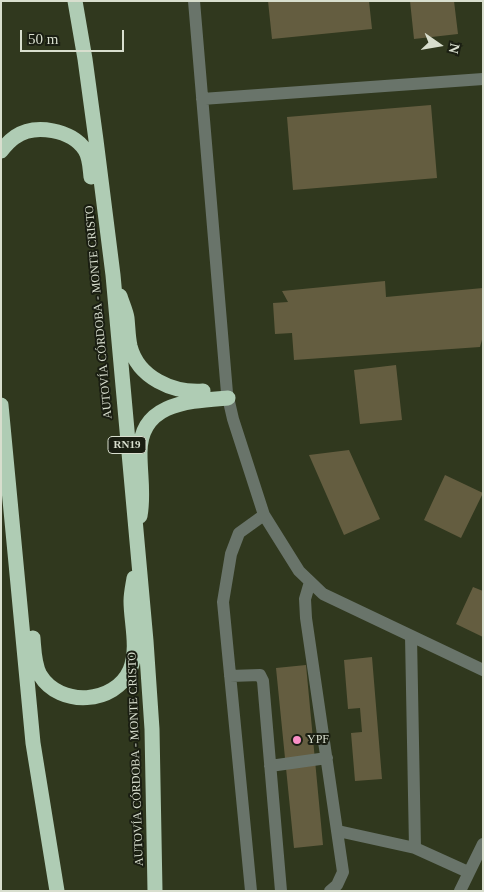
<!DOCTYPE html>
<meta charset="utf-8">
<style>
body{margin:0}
#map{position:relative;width:484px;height:892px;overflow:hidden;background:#30381e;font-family:"Times New Roman",serif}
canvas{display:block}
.frame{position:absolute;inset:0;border:2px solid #d8dece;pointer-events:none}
.north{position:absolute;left:414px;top:20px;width:50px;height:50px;-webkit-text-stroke:4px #1a1e12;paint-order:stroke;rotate:103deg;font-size:14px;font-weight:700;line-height:20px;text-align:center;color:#d8dece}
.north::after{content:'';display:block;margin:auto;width:18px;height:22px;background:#d8dece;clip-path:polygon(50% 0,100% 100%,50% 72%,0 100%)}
.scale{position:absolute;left:20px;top:30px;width:104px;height:22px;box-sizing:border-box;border:2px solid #d8dece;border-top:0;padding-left:6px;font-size:15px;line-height:18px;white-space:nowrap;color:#d8dece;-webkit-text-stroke:4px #1a1e12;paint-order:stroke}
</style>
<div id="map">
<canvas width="484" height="892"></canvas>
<div class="frame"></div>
<div class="north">N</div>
<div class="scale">50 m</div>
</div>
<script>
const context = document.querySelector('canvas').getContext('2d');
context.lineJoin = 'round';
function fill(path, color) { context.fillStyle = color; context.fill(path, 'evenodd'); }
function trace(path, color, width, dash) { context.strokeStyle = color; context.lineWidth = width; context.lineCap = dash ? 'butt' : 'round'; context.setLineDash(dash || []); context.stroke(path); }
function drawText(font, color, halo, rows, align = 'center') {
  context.font = font + ' "Times New Roman",serif'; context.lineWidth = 4; context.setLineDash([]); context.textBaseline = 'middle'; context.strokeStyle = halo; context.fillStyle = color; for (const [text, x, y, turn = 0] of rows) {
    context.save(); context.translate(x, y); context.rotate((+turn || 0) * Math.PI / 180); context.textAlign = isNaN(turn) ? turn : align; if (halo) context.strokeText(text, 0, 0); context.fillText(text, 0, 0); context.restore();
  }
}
const building = new Path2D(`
 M 268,1 L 369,1 L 372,29 L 272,39 Z
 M 410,1 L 454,1 L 458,34 L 414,39 Z
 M 431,105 L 437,178 L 293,190 L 287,117 Z
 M 385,281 L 386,297 L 483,288 L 483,336 L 480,347 L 294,360 L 292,333 L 275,334 L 273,303 L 288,302 L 282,291 Z
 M 396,365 L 402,420 L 360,424 L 354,370 Z
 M 349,450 L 380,519 L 344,535 L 309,455 Z
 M 445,475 L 483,493 L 461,538 L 424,520 Z
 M 473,587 L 483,591 L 483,637 L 456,624 Z
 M 372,657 L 382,779 L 355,781 L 351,733 L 362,732 L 360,708 L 348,709 L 344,660 Z
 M 306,665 L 323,845 L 294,848 L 276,668 Z`);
const minor = new Path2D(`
 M 194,1 L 227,393 L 233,419 L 264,515 L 299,571 L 323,594 L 483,670
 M 202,99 L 483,79
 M 310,582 L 305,599 L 306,618 L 343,872 L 337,885 L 330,891
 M 411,636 L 415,848
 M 230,676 L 260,675 L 263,681 L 281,891
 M 270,766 L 327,758
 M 338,831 L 415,848 L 468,872
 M 251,891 L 223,602 L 231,554 L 239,533 L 264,515
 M 460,891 L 483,844`);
const highway = new Path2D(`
 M 75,1 L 85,59 L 96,140 L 113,275 L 146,641 L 152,729 L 155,891
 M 1,151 C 5,146 9,141 15,137 C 35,123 72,130 85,150 C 90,158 90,168 91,177
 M 120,296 C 122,303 126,311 127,318 C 128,327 128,337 130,346 C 138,378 173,393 203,391
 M 1,405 L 33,743 L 57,891
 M 140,516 C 144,494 140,476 140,454 C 139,402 190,401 228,398
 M 33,638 C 34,650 34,664 40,675 C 60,708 115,704 130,670 C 139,648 131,623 131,601 C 131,593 133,585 134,578`);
const markers = [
 [297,740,5,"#fa8fc7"]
];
const shields = [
 [127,445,38]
];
const shieldNames = [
 ["RN19",127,445]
];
const streetNames = [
 ["AUTOVÍA CÓRDOBA - MONTE CRISTO",99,312,-95],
 ["AUTOVÍA CÓRDOBA - MONTE CRISTO",136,759,-92]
];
const poiNames = [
 ["YPF",307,740]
];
fill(building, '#645d40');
trace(minor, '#69746a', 12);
trace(highway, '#afccb4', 15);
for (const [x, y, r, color] of markers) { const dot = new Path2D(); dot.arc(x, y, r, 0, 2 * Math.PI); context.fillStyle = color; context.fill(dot); trace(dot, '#1a1e12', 2); }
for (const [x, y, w] of shields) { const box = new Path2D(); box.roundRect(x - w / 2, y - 8.5, w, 17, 4); context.fillStyle = '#1a1e12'; context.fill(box); trace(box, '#d8dece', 1); }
drawText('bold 11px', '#d8dece', null, shieldNames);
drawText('12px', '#d8dece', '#1a1e12', streetNames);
drawText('12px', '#d8dece', '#1a1e12', poiNames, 'left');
</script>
